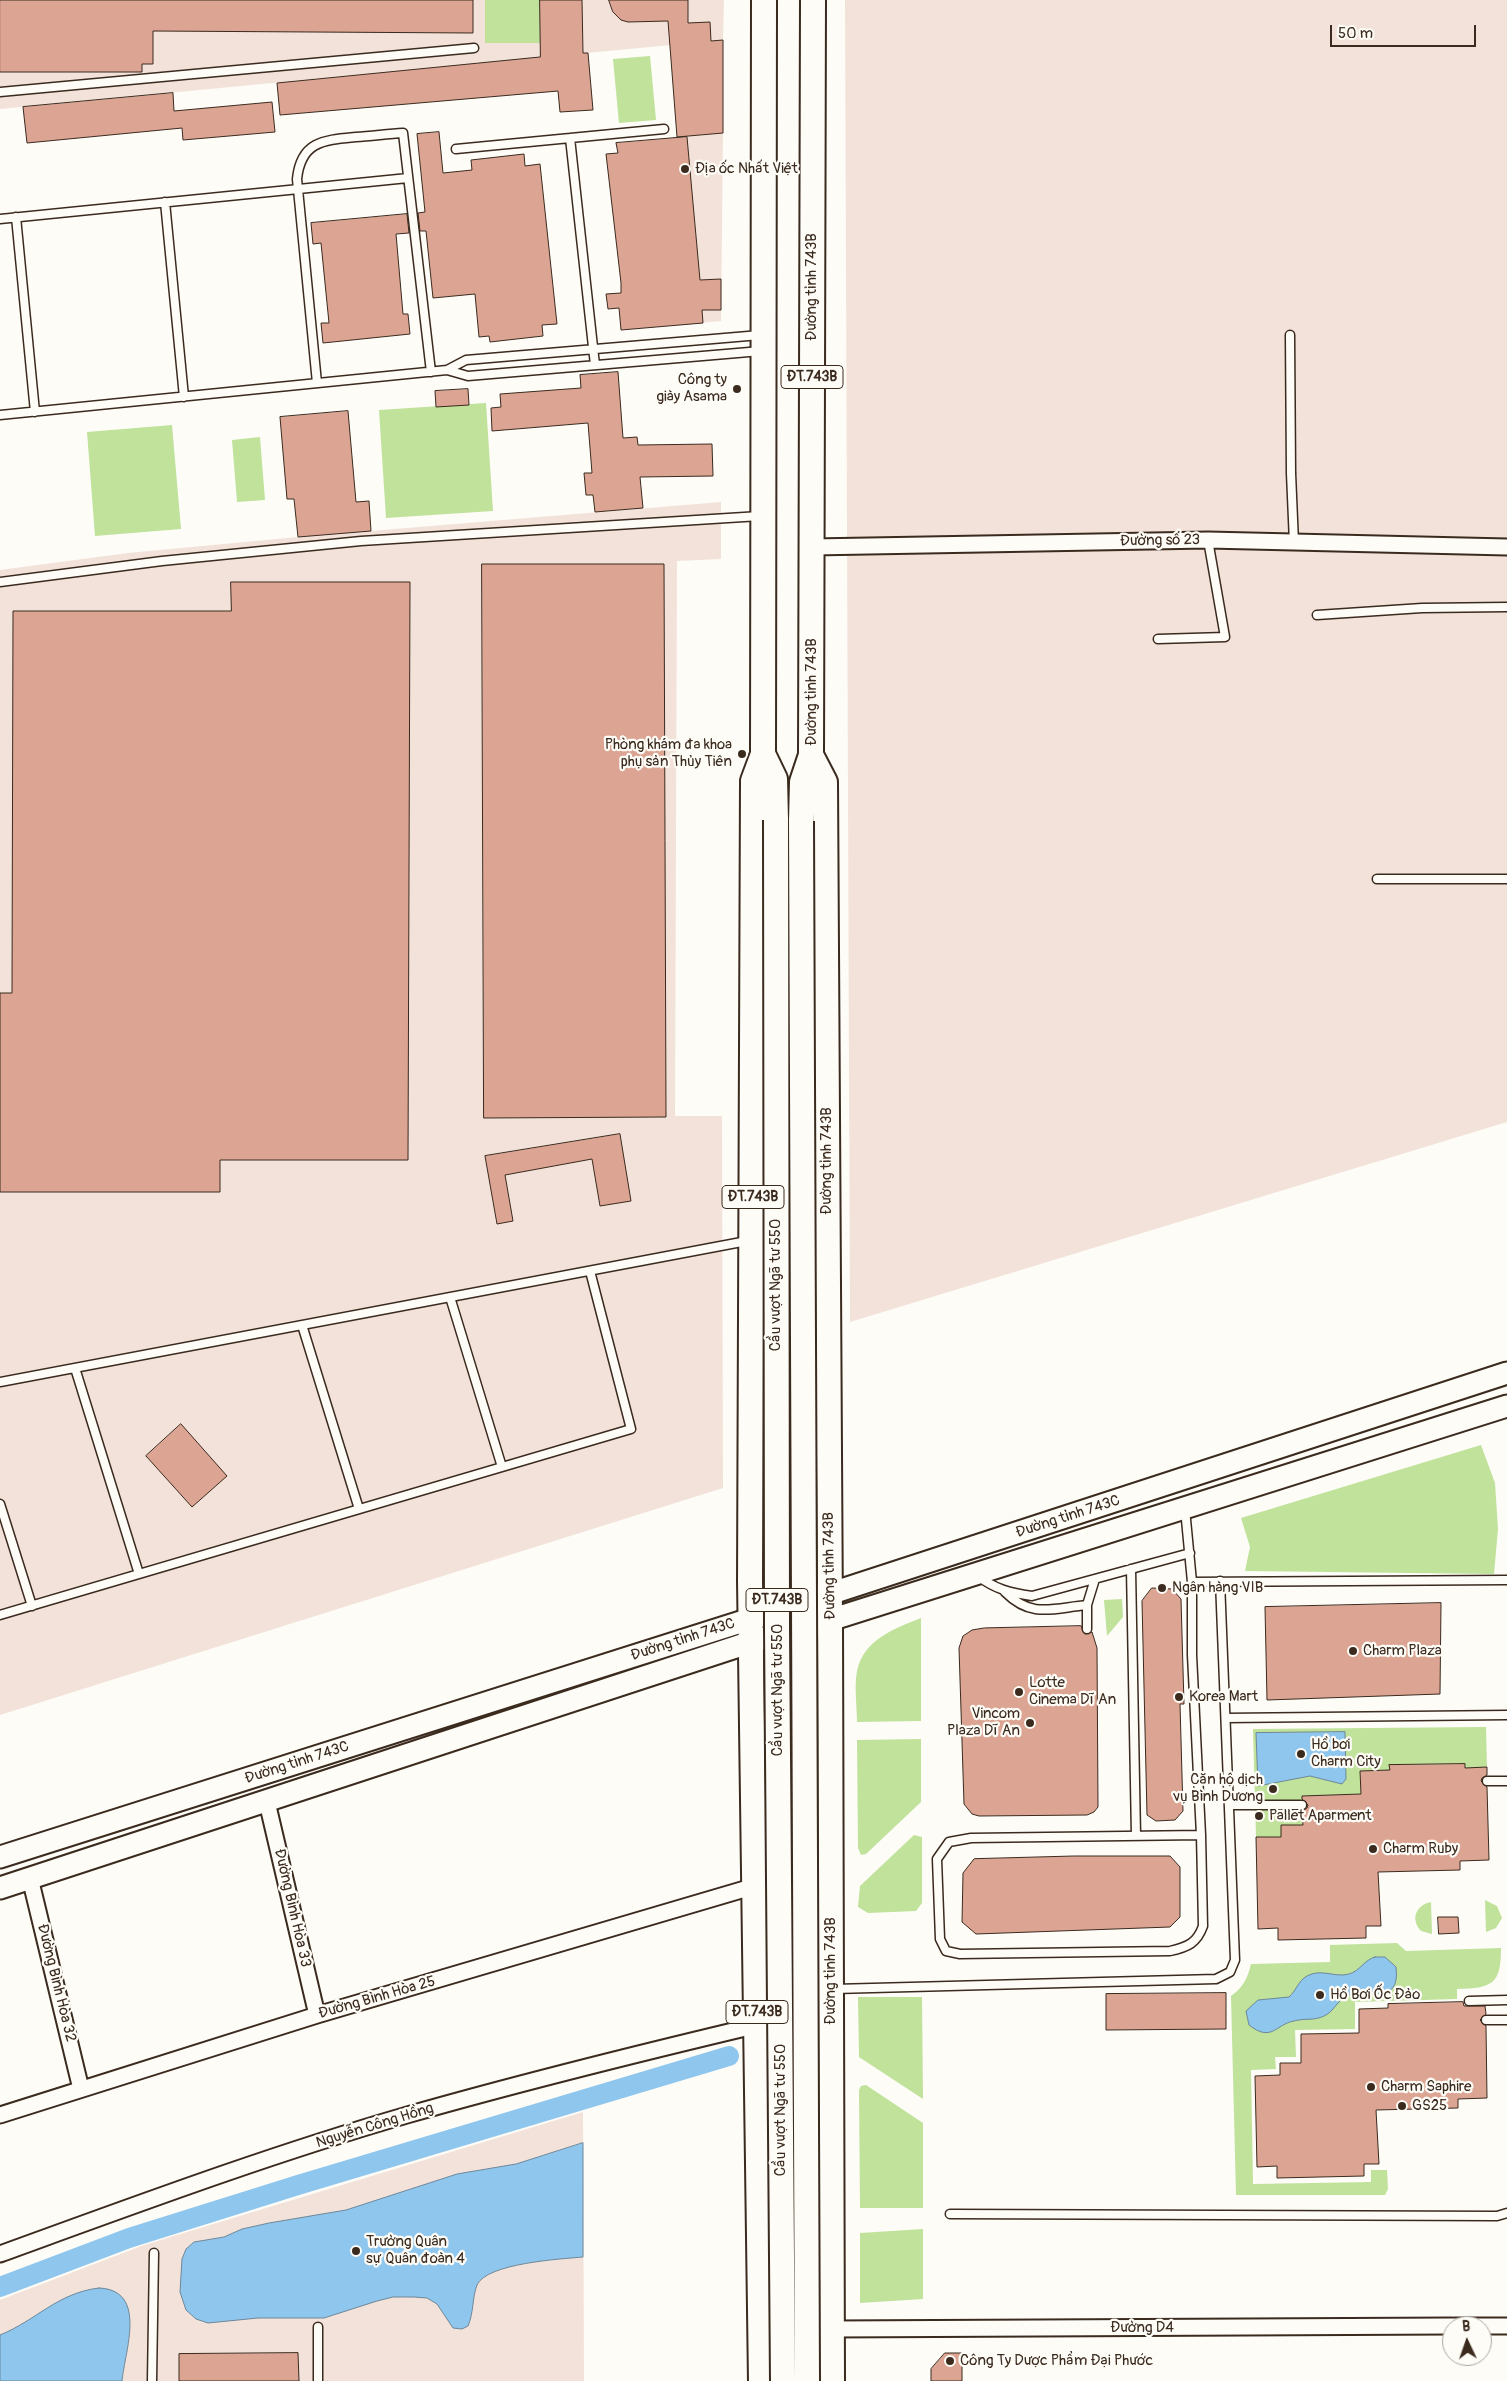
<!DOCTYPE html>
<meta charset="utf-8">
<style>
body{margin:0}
#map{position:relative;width:1507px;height:2381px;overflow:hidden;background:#fdfcf7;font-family:Pangolin,sans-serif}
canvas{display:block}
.north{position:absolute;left:1442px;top:2316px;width:50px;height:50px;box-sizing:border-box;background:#fdfcf7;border:1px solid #afa8a0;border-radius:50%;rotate:357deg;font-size:14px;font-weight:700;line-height:20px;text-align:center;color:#3b2a1e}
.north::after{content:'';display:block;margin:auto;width:18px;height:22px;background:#3b2a1e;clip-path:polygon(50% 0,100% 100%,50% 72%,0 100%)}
.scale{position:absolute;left:1330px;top:25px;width:146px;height:22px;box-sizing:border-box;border:2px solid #3b2a1e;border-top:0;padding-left:6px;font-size:15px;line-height:18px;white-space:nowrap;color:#3b2a1e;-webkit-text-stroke:4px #fdfcf7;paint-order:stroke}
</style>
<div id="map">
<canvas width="1507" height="2381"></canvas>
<div class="north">B</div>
<div class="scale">50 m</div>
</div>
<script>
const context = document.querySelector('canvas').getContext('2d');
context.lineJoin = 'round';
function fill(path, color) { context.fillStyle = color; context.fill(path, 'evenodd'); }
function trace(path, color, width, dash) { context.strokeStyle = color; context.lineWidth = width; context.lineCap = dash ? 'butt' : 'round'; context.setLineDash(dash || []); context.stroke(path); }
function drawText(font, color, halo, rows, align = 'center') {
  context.font = font + ' Pangolin,sans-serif'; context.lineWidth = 4.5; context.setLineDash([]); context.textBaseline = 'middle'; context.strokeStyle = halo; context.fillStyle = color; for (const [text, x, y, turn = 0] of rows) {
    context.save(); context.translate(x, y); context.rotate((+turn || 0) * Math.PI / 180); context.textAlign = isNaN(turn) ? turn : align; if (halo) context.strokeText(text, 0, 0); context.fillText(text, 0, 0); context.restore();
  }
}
const built = new Path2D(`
 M 0,0 L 724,0 L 723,40 L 0,109 Z
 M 845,0 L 1507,0 L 1507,1122 L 850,1322 Z
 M 723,133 L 721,321 L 664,326 L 645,140 Z
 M 721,502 L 721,559 L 677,561 L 675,1116 L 722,1116 L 723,1488 L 0,1715 L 0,570 L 128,553 L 298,537 Z
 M 583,2112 L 584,2381 L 0,2381 L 0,2300 L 144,2245 Z`);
const green = new Path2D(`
 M 485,0 L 540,0 L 540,43 L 485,43 Z
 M 650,56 L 656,120 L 619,123 L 613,59 Z
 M 486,403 L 493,511 L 386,518 L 379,410 Z
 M 172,425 L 181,529 L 95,536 L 87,432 Z
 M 260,437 L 265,500 L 237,502 L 232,440 Z
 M 1481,1445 L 1495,1483 L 1498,1529 L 1494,1574 L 1245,1571 L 1250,1547 L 1241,1518 Z
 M 1122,1599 L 1123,1617 L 1107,1636 L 1104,1600 Z
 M 921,1618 L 921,1721 L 857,1722 C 857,1706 854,1687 857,1671 C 863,1640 895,1628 921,1618 Z
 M 1486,1727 L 1487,1767 L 1465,1768 L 1464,1764 L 1390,1765 L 1390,1770 L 1360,1771 L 1361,1794 L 1302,1796 L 1303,1825 L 1281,1825 L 1281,1837 L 1256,1837 L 1253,1729 Z
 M 921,1739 L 921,1802 L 866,1854 L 861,1855 L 858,1848 L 857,1740 Z
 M 914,1835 L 922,1837 L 922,1903 L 916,1911 L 868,1913 L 858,1907 L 860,1886 Z
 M 1485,1900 L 1497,1906 L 1502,1918 L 1496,1928 L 1486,1932 Z
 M 1431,1902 L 1432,1934 L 1421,1931 C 1410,1919 1416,1905 1431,1902 Z
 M 1397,1943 L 1406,1951 L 1501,1948 C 1501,1985 1492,1988 1457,1989 L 1457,1999 L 1355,2002 L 1355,2029 L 1295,2030 L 1296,2057 L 1275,2057 L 1276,2069 L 1251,2070 L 1253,2184 L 1371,2182 L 1371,2170 L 1387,2170 L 1388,2189 L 1385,2195 L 1236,2195 L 1231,1996 C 1243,1988 1248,1977 1251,1964 L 1330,1962 L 1330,1945 Z
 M 858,1997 L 922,1997 L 923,2099 L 859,2057 Z
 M 866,2085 L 923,2123 L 923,2208 L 860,2208 L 859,2090 L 861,2086 Z
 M 923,2229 L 923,2299 L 860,2303 L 860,2233 Z`);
const water = new Path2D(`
 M 1345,1732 L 1346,1779 L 1342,1784 L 1310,1776 L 1258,1786 L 1256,1733 Z
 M 1375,1957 L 1385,1957 L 1396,1967 C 1401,2008 1365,1987 1347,1996 C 1337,2000 1334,2012 1324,2016 C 1314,2021 1304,2018 1294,2021 C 1276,2024 1272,2043 1249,2025 L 1246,2011 L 1258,2000 L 1289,1997 C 1296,1991 1298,1981 1307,1976 C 1321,1968 1335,1978 1349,1974 C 1360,1971 1364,1960 1375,1957 Z
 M 583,2143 L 583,2257 C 561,2259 487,2263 477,2285 C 472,2298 474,2312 468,2326 L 462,2329 L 453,2328 L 437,2304 L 427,2298 L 414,2297 L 393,2297 L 377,2301 L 324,2318 L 258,2318 L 208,2323 L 196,2319 L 186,2310 L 180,2292 L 182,2259 L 186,2249 L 194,2242 L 224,2237 L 242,2229 L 269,2223 L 346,2210 L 457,2174 L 516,2164 Z
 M 99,2288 C 148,2290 125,2350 122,2381 L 0,2381 L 0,2335 C 37,2320 57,2293 99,2288 Z`);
const canal = new Path2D(`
 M 0,2287 L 129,2238 L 298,2185 L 729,2056`);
const building = new Path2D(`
 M 0,0 L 473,0 L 473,33 L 153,31 L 153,64 L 142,64 L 142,72 L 0,72 Z
 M 540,0 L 582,0 L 583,53 L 588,53 L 593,110 L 560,112 L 558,91 L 280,115 L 277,83 L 540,57 Z
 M 609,0 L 688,0 L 688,23 L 710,22 L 711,41 L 723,40 L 723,133 L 677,137 L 668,21 L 628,22 L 621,20 L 613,12 Z
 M 173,93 L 174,111 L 272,102 L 275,132 L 183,140 L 182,128 L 27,143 L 23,107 Z
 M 439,132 L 443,173 L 472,170 L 471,160 L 524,154 L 525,166 L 540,164 L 557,324 L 542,325 L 543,336 L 490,342 L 489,336 L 479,337 L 475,294 L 433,298 L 426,231 L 420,231 L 418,213 L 425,212 L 417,134 Z
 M 687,137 L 700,280 L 721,279 L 721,310 L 702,310 L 703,323 L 621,330 L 619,308 L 608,309 L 606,294 L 621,293 L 621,283 L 606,154 L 618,153 L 616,143 Z
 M 407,214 L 409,233 L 396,234 L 403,314 L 408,314 L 410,334 L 323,343 L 321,323 L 329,323 L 321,243 L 313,244 L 311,223 Z
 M 618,372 L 623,438 L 637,437 L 638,445 L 712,444 L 713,476 L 640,477 L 643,508 L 595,512 L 593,495 L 586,495 L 584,473 L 592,473 L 588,423 L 492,431 L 491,408 L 501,407 L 500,394 L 581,388 L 580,375 Z
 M 468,389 L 469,405 L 436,407 L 435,391 Z
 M 348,411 L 356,502 L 369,501 L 371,531 L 298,537 L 294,499 L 287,499 L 280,417 Z
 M 482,564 L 664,564 L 666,1117 L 484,1118 Z
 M 231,582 L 410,582 L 408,1160 L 220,1160 L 220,1192 L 0,1192 L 0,993 L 12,993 L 13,611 L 231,611 Z
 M 620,1134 L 631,1201 L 600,1206 L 592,1159 L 505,1175 L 513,1221 L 497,1224 L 485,1156 Z
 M 181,1424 L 227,1476 L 192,1507 L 146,1456 Z
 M 1152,1588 L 1172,1589 L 1181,1599 L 1184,1704 L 1180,1704 L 1183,1811 L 1175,1820 L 1156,1821 L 1147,1815 L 1142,1601 Z
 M 1441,1603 L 1440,1694 L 1267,1700 L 1265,1607 Z
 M 1081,1626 L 1085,1634 L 1092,1632 L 1097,1648 L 1098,1807 L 1094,1812 L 1087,1815 L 979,1816 L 972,1814 L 964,1804 L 959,1648 L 963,1636 L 972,1630 L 984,1628 Z
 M 1465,1764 L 1465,1768 L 1487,1767 L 1487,1775 L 1482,1778 L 1481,1781 L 1487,1787 L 1489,1860 L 1460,1861 L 1460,1870 L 1378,1872 L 1381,1926 L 1366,1926 L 1366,1938 L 1278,1940 L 1278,1928 L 1258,1929 L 1256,1837 L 1281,1837 L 1281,1825 L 1303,1825 L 1302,1811 L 1307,1808 L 1308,1805 L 1302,1799 L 1302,1796 L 1361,1794 L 1360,1771 L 1390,1770 L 1389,1765 Z
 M 1074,1856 L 1170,1856 L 1180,1867 L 1180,1917 L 1170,1927 L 976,1934 L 962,1922 L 963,1873 L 974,1859 Z
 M 1438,1917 L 1458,1917 L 1459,1933 L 1439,1934 Z
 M 1226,1993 L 1226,2029 L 1106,2030 L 1106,1994 Z
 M 1463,2002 L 1464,2006 L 1485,2006 L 1486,2014 L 1480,2020 L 1486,2026 L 1487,2098 L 1458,2099 L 1458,2108 L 1376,2110 L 1379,2164 L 1364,2164 L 1364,2176 L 1277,2178 L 1277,2166 L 1257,2167 L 1255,2076 L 1280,2075 L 1280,2063 L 1301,2063 L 1301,2034 L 1359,2033 L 1359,2009 L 1388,2008 L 1388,2004 Z
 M 298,2353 L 299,2381 L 179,2381 L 179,2354 Z
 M 945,2353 L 962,2353 L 962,2381 L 931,2381 L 931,2369 Z`);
const lane = new Path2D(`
 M 0,92 L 474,48
 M 570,138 L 595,365
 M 456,149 L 664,129
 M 165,202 L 184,397
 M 16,217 L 35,412
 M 0,219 L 408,178
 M 1290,335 L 1291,473 L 1294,543
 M 447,370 L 468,376 L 761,351
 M 317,383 L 297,179 C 301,141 324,140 356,137 C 372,136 387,134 403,133 L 431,372
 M 0,415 L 447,370 L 466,360 L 760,335
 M 0,582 L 162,561 L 361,541 L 760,516
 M 1317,615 L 1422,608 L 1507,607
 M 1158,639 L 1225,637 L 1208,540
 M 1377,879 L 1507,879
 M 450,1297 L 502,1467
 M 302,1325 L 359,1509
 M 75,1368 L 139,1574
 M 0,1382 L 747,1241
 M 0,1504 L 32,1606
 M 1185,1509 L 1192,1582 L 1192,1655 L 1201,1835
 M 1131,1569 L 1136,1836
 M 978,1576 C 995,1589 1010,1593 1032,1596 L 1190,1553
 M 1192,1582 L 1507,1580
 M 1005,1592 C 1032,1619 1053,1608 1087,1605 L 1095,1579
 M 1087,1605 L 1087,1629
 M 0,1615 L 631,1429 L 590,1271
 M 1226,1718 L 1507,1715
 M 1487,1781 L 1507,1781
 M 1229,1805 L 1302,1805
 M 1201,1835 L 1203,1926 C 1197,1943 1188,1947 1170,1951 L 960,1954 L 946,1951 L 940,1939 L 937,1859 L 949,1842 L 971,1838 Z
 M 834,1989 L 1216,1979 L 1230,1972 L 1235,1960 L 1220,1581
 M 1469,2001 L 1507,2000
 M 1486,2020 L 1507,2020
 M 950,2214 L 1497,2216 L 1507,2213
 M 318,2327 L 318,2381
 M 152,2381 L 154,2253`);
const street = new Path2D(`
 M 812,547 L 1208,540 L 1507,547
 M 267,1802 L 317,2015
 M 30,1878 L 81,2089
 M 0,2115 L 317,2015 L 755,1886
 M 0,2254 C 135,2205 269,2155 407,2115 C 523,2082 640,2053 758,2025
 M 1455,2326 L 1507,2326
 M 832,2329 L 1452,2326`);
const secondary = new Path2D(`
 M 0,1857 L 829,1594 L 1507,1373
 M 0,1888 L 751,1642 L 830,1620 L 1507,1406`);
const primary = new Path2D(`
 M 763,754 L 775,779 L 776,820
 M 811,755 L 825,782 L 830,1620 L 832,2381
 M 801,821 L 802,782 L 811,755 L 813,0
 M 761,2381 L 750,1580 L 753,781 L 763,754 L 764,0`);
const primaryBridge = new Path2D(`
 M 776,820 L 777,1629 L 783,2381
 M 801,821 L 807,2381`);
const markers = [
 [685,169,5,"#3b2a1e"],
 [737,389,5,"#3b2a1e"],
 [742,754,5,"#3b2a1e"],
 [1162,1588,5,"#3b2a1e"],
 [1353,1651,5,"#3b2a1e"],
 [1019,1692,5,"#3b2a1e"],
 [1179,1697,5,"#3b2a1e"],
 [1030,1723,5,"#3b2a1e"],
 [1301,1754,5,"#3b2a1e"],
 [1273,1789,5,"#3b2a1e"],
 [1259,1816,5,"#3b2a1e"],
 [1373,1849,5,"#3b2a1e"],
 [1320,1995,5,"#3b2a1e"],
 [1371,2087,5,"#3b2a1e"],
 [1402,2106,5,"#3b2a1e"],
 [356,2251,5,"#3b2a1e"],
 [950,2361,5,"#3b2a1e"]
];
const shields = [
 [812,377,62],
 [753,1197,62],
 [777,1600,62],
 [757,2012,62]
];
const shieldNames = [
 ["ĐT.743B",812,377],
 ["ĐT.743B",753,1197],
 ["ĐT.743B",777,1600],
 ["ĐT.743B",757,2012]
];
const poiNames = [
 ["Địa ốc Nhất Việt",695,169],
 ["Công ty",727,380,"right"],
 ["giày Asama",727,397,"right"],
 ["Phòng khám đa khoa",732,745,"right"],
 ["phụ sản Thủy Tiên",732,762,"right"],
 ["Ngân hàng VIB",1172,1588],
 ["Charm Plaza",1363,1651],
 ["Lotte",1029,1683],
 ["Cinema Dĩ An",1029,1700],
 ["Korea Mart",1189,1697],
 ["Vincom",1020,1714,"right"],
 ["Plaza Dĩ An",1020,1731,"right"],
 ["Hồ bơi",1311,1745],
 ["Charm City",1311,1762],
 ["Căn hộ dịch",1263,1780,"right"],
 ["vụ Bình Dương",1263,1797,"right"],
 ["Pallet Aparment",1269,1816],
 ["Charm Ruby",1383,1849],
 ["Hồ Bơi Ốc Đảo",1330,1995],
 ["Charm Saphire",1381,2087],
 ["GS25",1412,2106],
 ["Trường Quân",366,2242],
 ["sự Quân đoàn 4",366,2259],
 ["Công Ty Dược Phẩm Đại Phước",960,2361]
];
const streetNames = [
 ["Đường tỉnh 743B",812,287,-90],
 ["Đường số 23",1160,541,-1],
 ["Đường tỉnh 743B",812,692,-90],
 ["Đường tỉnh 743B",827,1161,-90],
 ["Cầu vượt Ngã tư 550",776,1285,-90],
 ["Đường tỉnh 743C",1068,1517,-18],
 ["Đường tỉnh 743B",830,1566,-91],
 ["Đường tỉnh 743C",683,1640,-18],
 ["Cầu vượt Ngã tư 550",778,1690,-90],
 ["Đường tỉnh 743C",297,1763,-18],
 ["Đường Bình Hòa 33",292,1908,77],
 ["Đường tỉnh 743B",831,1971,-90],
 ["Đường Bình Hòa 32",56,1983,76],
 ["Đường Bình Hòa 25",377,1998,-16],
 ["Cầu vượt Ngã tư 550",781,2110,-90],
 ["Nguyễn Công Hồng",375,2126,-17],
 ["Đường D4",1142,2328]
];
fill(built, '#f3e2d9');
fill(green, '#c0e29b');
fill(water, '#8fc6ed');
trace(water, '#6d889a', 1);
trace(canal, '#8fc6ed', 20);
fill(building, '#dca593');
trace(building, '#3b2a1e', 1);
trace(lane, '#3b2a1e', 11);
trace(street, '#3b2a1e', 19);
trace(secondary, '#3b2a1e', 25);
trace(primary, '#3b2a1e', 28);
trace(lane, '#fdfcf7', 8);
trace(street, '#fdfcf7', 15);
trace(secondary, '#fdfcf7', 21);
trace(primary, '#fdfcf7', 24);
trace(primaryBridge, '#3b2a1e', 28, []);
trace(primaryBridge, '#fdfcf7', 24);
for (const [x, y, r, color] of markers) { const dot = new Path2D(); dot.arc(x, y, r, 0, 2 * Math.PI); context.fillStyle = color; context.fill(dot); trace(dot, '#fdfcf7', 2); }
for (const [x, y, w] of shields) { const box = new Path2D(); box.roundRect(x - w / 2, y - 11.5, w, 23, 4); context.fillStyle = '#fdfcf7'; context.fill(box); trace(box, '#3b2a1e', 1); }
drawText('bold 14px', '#3b2a1e', null, shieldNames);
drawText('15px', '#3b2a1e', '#fdfcf7', poiNames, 'left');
drawText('15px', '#3b2a1e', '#fdfcf7', streetNames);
</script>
